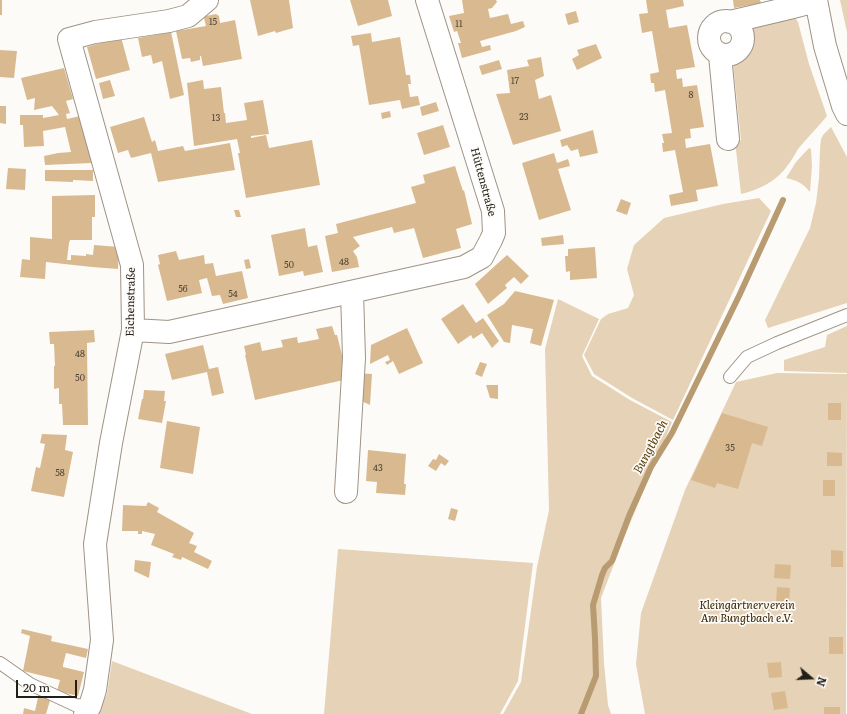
<!DOCTYPE html>
<meta charset="utf-8">
<style>
body{margin:0}
#map{position:relative;width:847px;height:714px;overflow:hidden;background:#fdfbf8;font-family:Literata,serif}
canvas{display:block}
.north{position:absolute;left:791px;top:658px;width:40px;height:40px;-webkit-text-stroke:3px #fdfbf8;paint-order:stroke;rotate:109deg;font-size:11px;font-weight:700;line-height:16px;text-align:center;color:#221e19}
.north::after{content:'';display:block;margin:auto;width:14px;height:18px;background:#221e19;clip-path:polygon(50% 0,100% 100%,50% 72%,0 100%)}
.scale{position:absolute;left:16px;top:680px;width:61px;height:18px;box-sizing:border-box;border:2px solid #221e19;border-top:0;padding-left:5px;font-size:12px;line-height:14px;white-space:nowrap;color:#221e19;-webkit-text-stroke:3px #fdfbf8;paint-order:stroke}
</style>
<div id="map">
<canvas width="847" height="714"></canvas>
<div class="north">N</div>
<div class="scale">20 m</div>
</div>
<script>
const context = document.querySelector('canvas').getContext('2d');
context.lineJoin = 'round';
function fill(path, color) { context.fillStyle = color; context.fill(path, 'evenodd'); }
function trace(path, color, width, dash) { context.strokeStyle = color; context.lineWidth = width; context.lineCap = dash ? 'butt' : 'round'; context.setLineDash(dash || []); context.stroke(path); }
function drawText(font, color, halo, rows, align = 'center') {
  context.font = font + ' Literata,serif'; context.lineWidth = 3.5; context.setLineDash([]); context.textBaseline = 'middle'; context.strokeStyle = halo; context.fillStyle = color; for (const [text, x, y, turn = 0] of rows) {
    context.save(); context.translate(x, y); context.rotate((+turn || 0) * Math.PI / 180); context.textAlign = isNaN(turn) ? turn : align; if (halo) context.strokeText(text, 0, 0); context.fillText(text, 0, 0); context.restore();
  }
}
const green = new Path2D(`
 M 840,0 L 847,0 L 847,32 Z
 M 793,18 L 796,19 L 798,22 L 809,64 L 827,116 C 818,127 807,138 798,149 C 795,154 792,160 788,165 C 777,181 759,190 741,194 L 735,141 L 741,140 L 733,63 C 744,60 754,50 754,39 C 754,34 753,30 754,25 Z
 M 831,127 L 847,157 L 847,303 L 768,328 L 765,320 L 810,228 L 816,203 L 819,178 L 820,149 L 821,139 L 823,135 Z
 M 809,148 L 811,149 L 812,166 L 810,192 C 802,182 797,181 786,178 L 796,162 Z
 M 759,198 L 771,211 L 673,420 L 632,398 L 594,374 L 584,355 L 601,319 L 608,314 L 628,308 L 634,295 L 627,269 L 634,245 L 664,218 L 723,204 Z
 M 558,299 L 599,319 L 582,356 L 592,376 L 630,400 L 672,422 L 624,538 L 601,598 L 604,663 L 608,705 L 611,714 L 503,714 L 521,682 L 537,567 L 549,510 L 545,349 Z
 M 847,326 L 847,373 L 784,371 L 784,360 L 825,347 L 827,335 Z
 M 777,373 L 847,374 L 846,714 L 645,714 L 636,664 L 641,613 L 685,490 L 736,382 Z
 M 338,549 L 533,563 L 518,681 L 500,714 L 324,714 Z
 M 112,661 L 252,714 L 98,714 L 107,694 Z`);
const stream = new Path2D(`
 M 581,714 L 596,676 L 595,638 L 593,605 L 602,575 L 605,568 L 612,561 L 629,516 L 651,467 L 672,433 L 739,296 L 783,200`);
const building = new Path2D(`
 M 0,0 L 2,0 L 2,15 L 0,15 Z
 M 250,0 L 289,0 L 293,28 L 276,33 L 275,31 L 258,36 Z
 M 350,0 L 388,0 L 392,16 L 358,26 Z
 M 462,0 L 496,0 L 497,2 L 492,8 L 488,9 L 490,18 L 508,14 L 511,24 L 523,21 L 525,27 L 516,31 L 480,41 L 482,47 L 490,45 L 491,50 L 462,58 L 458,43 L 461,43 L 457,31 L 454,32 L 449,16 L 464,13 Z
 M 646,0 L 683,0 L 684,6 L 666,10 L 669,28 L 687,25 L 695,67 L 676,70 L 677,79 L 682,78 L 683,87 L 697,85 L 704,127 L 690,129 L 691,138 L 685,139 L 686,148 L 710,144 L 718,186 L 696,190 L 698,201 L 671,206 L 669,195 L 683,192 L 675,150 L 663,152 L 662,143 L 664,143 L 662,134 L 672,133 L 665,90 L 655,92 L 654,83 L 651,83 L 650,74 L 659,72 L 652,31 L 642,33 L 639,14 L 648,13 Z
 M 733,0 L 760,0 L 761,3 L 734,8 Z
 M 576,11 L 579,22 L 568,25 L 565,14 Z
 M 216,14 L 219,16 L 220,23 L 235,20 L 242,59 L 203,66 L 201,56 L 200,56 L 200,60 L 191,62 L 190,58 L 182,59 L 176,31 L 206,26 L 204,18 L 206,16 Z
 M 171,32 L 184,95 L 170,99 L 162,61 L 153,64 L 151,55 L 142,57 L 138,38 Z
 M 371,33 L 372,42 L 400,37 L 406,75 L 410,75 L 411,84 L 408,84 L 410,97 L 418,96 L 420,105 L 402,109 L 400,100 L 369,105 L 359,45 L 353,46 L 351,36 Z
 M 121,37 L 130,70 L 96,79 L 87,47 Z
 M 596,44 L 602,58 L 577,70 L 572,59 L 579,55 L 577,50 Z
 M 0,50 L 17,51 L 14,78 L 0,77 Z
 M 541,57 L 544,76 L 535,80 L 539,99 L 551,95 L 561,131 L 513,145 L 496,94 L 510,93 L 507,70 L 529,66 L 527,60 Z
 M 499,60 L 502,69 L 482,75 L 479,66 Z
 M 64,68 L 73,99 L 66,101 L 70,113 L 66,114 L 67,119 L 80,116 L 92,163 L 45,165 L 44,156 L 58,153 L 71,152 L 65,127 L 43,131 L 44,146 L 24,147 L 23,125 L 20,125 L 20,115 L 43,115 L 43,118 L 59,115 L 52,106 L 34,110 L 35,98 L 27,100 L 21,78 Z
 M 110,80 L 115,96 L 103,99 L 99,83 Z
 M 203,80 L 204,89 L 221,87 L 224,113 L 225,113 L 226,123 L 247,120 L 244,103 L 263,100 L 269,134 L 251,136 L 251,138 L 266,135 L 269,148 L 312,140 L 320,185 L 246,198 L 238,153 L 240,153 L 237,139 L 194,146 L 187,83 Z
 M 436,102 L 439,111 L 422,116 L 420,107 Z
 M 0,106 L 6,106 L 6,124 L 0,123 Z
 M 390,111 L 391,117 L 382,119 L 381,113 Z
 M 144,117 L 152,142 L 155,140 L 158,151 L 183,146 L 185,151 L 230,143 L 235,170 L 158,182 L 151,153 L 131,158 L 128,150 L 118,153 L 110,127 Z
 M 443,125 L 450,147 L 424,155 L 417,133 Z
 M 593,130 L 598,153 L 580,157 L 578,149 L 571,151 L 567,145 L 562,147 L 560,140 Z
 M 554,153 L 557,163 L 568,159 L 570,166 L 558,169 L 571,210 L 539,220 L 522,163 Z
 M 455,166 L 463,191 L 464,190 L 472,224 L 456,229 L 461,248 L 423,258 L 414,228 L 394,233 L 392,227 L 353,237 L 360,246 L 353,251 L 357,257 L 359,267 L 332,272 L 325,236 L 338,233 L 336,224 L 416,203 L 411,187 L 425,183 L 423,175 Z
 M 8,168 L 26,169 L 25,190 L 6,189 Z
 M 45,170 L 93,170 L 93,181 L 73,180 L 73,182 L 45,181 Z
 M 95,195 L 95,217 L 92,217 L 92,240 L 70,240 L 69,243 L 67,260 L 71,260 L 71,255 L 86,256 L 86,254 L 93,255 L 94,245 L 119,247 L 118,269 L 92,267 L 46,262 L 45,279 L 20,277 L 22,259 L 30,260 L 30,237 L 52,239 L 52,196 Z
 M 621,199 L 631,203 L 627,215 L 616,211 Z
 M 234,210 L 239,210 L 241,217 L 236,217 Z
 M 305,228 L 308,247 L 317,245 L 323,272 L 304,276 L 303,271 L 279,276 L 271,235 Z
 M 563,235 L 564,244 L 542,246 L 541,238 Z
 M 595,247 L 597,278 L 570,280 L 570,271 L 566,272 L 565,256 L 568,256 L 568,249 Z
 M 176,251 L 179,260 L 204,255 L 205,264 L 213,263 L 216,276 L 242,271 L 248,298 L 223,304 L 220,295 L 212,296 L 207,278 L 199,280 L 202,293 L 167,301 L 158,265 L 160,264 L 158,255 Z
 M 507,255 L 529,276 L 521,284 L 514,277 L 505,285 L 507,288 L 488,304 L 475,284 Z
 M 249,259 L 251,268 L 246,269 L 244,260 Z
 M 515,291 L 554,300 L 541,346 L 530,343 L 533,329 L 512,325 L 510,343 L 504,342 L 487,315 L 504,304 Z
 M 463,304 L 476,323 L 483,318 L 499,341 L 492,348 L 482,333 L 473,339 L 471,335 L 458,344 L 441,319 Z
 M 332,326 L 335,335 L 337,335 L 348,379 L 255,400 L 245,355 L 246,355 L 244,346 L 260,342 L 262,351 L 283,347 L 281,340 L 297,337 L 298,343 L 319,339 L 316,329 Z
 M 407,328 L 423,363 L 399,374 L 393,361 L 387,365 L 385,362 L 390,360 L 388,355 L 370,364 L 371,345 Z
 M 94,330 L 95,342 L 87,343 L 88,425 L 63,425 L 62,404 L 59,404 L 59,388 L 54,389 L 54,366 L 55,366 L 54,344 L 50,344 L 49,332 Z
 M 203,345 L 209,369 L 218,367 L 224,393 L 212,396 L 207,372 L 172,380 L 165,354 Z
 M 480,362 L 487,364 L 482,377 L 475,374 Z
 M 357,373 L 372,374 L 370,405 L 355,398 Z
 M 486,385 L 498,385 L 498,399 L 490,398 Z
 M 144,390 L 165,391 L 164,401 L 166,401 L 162,423 L 138,419 L 142,399 L 143,399 Z
 M 828,403 L 841,403 L 841,420 L 828,420 Z
 M 722,413 L 768,427 L 762,446 L 752,443 L 738,489 L 717,483 L 715,488 L 691,480 Z
 M 167,421 L 200,427 L 193,474 L 160,468 Z
 M 42,434 L 67,435 L 65,450 L 73,452 L 64,497 L 31,491 L 36,467 L 40,468 L 45,444 L 40,443 Z
 M 368,450 L 406,454 L 404,484 L 406,484 L 405,495 L 376,493 L 377,482 L 366,481 Z
 M 827,452 L 842,453 L 842,466 L 827,466 Z
 M 439,454 L 449,461 L 445,466 L 441,463 L 436,471 L 428,466 L 433,459 L 436,460 Z
 M 823,480 L 835,480 L 835,496 L 823,496 Z
 M 148,502 L 159,508 L 157,512 L 194,533 L 189,543 L 197,546 L 194,552 L 212,561 L 208,569 L 182,557 L 181,560 L 172,557 L 174,554 L 151,545 L 155,534 L 142,531 L 142,534 L 138,534 L 138,531 L 122,531 L 123,505 L 146,506 Z
 M 451,508 L 458,510 L 455,521 L 448,519 Z
 M 831,550 L 843,551 L 843,567 L 831,567 Z
 M 135,560 L 151,562 L 149,578 L 134,571 Z
 M 775,564 L 791,565 L 790,579 L 774,578 Z
 M 777,587 L 790,588 L 789,604 L 776,603 Z
 M 22,629 L 52,636 L 51,641 L 88,649 L 86,658 L 66,653 L 63,665 L 63,667 L 84,672 L 78,696 L 57,691 L 60,680 L 23,671 L 30,636 L 21,633 Z
 M 829,637 L 843,637 L 843,654 L 829,654 Z
 M 781,662 L 782,677 L 769,678 L 767,663 Z
 M 785,691 L 788,708 L 774,710 L 771,693 Z
 M 39,693 L 51,697 L 46,714 L 23,714 L 24,708 L 35,711 Z
 M 824,707 L 840,707 L 840,714 L 824,714 Z`);
const service = new Path2D(`
 M 730,377 L 747,357 L 777,343 L 847,315
 M 0,663 L 30,684 L 75,705 L 90,706`);
const minor = new Path2D(`
 M 816,0 L 825,46 L 843,106 L 847,114
 M709 38a17 17 0 1 1 34 0a17 17 0 1 1-34 0Z
 M 730,22 L 793,7 L 816,1
 M 720,55 L 728,139
 M 133,330 L 169,332 L 464,267 L 482,257 L 491,240 L 494,233 L 493,211 L 427,0
 M 346,492 L 354,358 L 352,292
 M 85,714 L 90,706 L 95,690 L 102,640 L 95,544 L 111,443 L 133,330 L 132,265 L 69,39 L 95,32 L 169,21 L 188,16 L 207,0`);
const numberNames = [
 ["15",213,22],
 ["11",459,24],
 ["17",515,81],
 ["8",691,95],
 ["23",524,117],
 ["13",216,118],
 ["48",344,262],
 ["50",289,265],
 ["56",183,289],
 ["54",233,294],
 ["48",80,354],
 ["50",80,378],
 ["35",730,448],
 ["43",378,468],
 ["58",60,473]
];
const streetNames = [
 ["Hüttenstraße",483,182,75],
 ["Eichenstraße",131,302,-89]
];
const parkNames = [
 ["Kleingärtnerverein",747,606],
 ["Am Bungtbach e.V.",747,619]
];
const waterNames = [
 ["Bungtbach",651,447,-62]
];
fill(green, '#e6d2b6');
trace(stream, '#b99b72', 6);
fill(building, '#d9ba90');
trace(service, '#9e9385', 14);
trace(minor, '#9e9385', 24);
trace(service, '#fff', 12);
trace(minor, '#fff', 22);
drawText('9px', '#504537', null, numberNames);
drawText('11px', '#221e19', '#fdfbf8', streetNames);
drawText('italic 11px', '#392401', '#fdfbf8', parkNames);
drawText('italic 12px', '#593b04', '#fdfbf8', waterNames);
</script>
